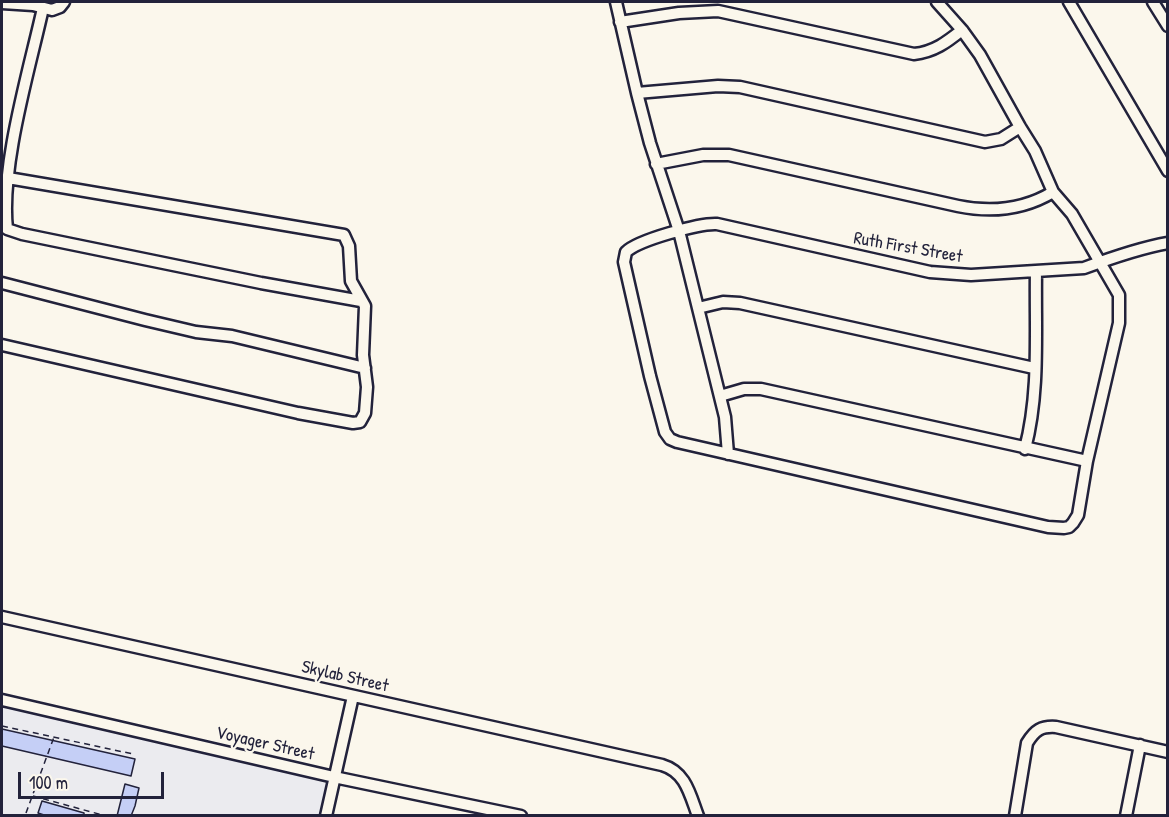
<!DOCTYPE html>
<style>
body{margin:0}
#map{position:relative;width:1169px;height:817px;overflow:hidden;background:#fbf7ec;font-family:"Patrick Hand",sans-serif}
canvas{display:block}
.frame{position:absolute;inset:0;border:3px solid #22223b;pointer-events:none}
.scale{position:absolute;left:18px;top:772px;width:146px;height:27px;box-sizing:border-box;border:3px solid #22223b;border-top:0;padding-left:8px;font-size:18px;line-height:21px;white-space:nowrap;color:#22223b;-webkit-text-stroke:4px #fbf7ec;paint-order:stroke}
</style>
<div id="map">
<canvas width="1169" height="817"></canvas>
<div class="frame"></div>
<div class="scale">100 m</div>
</div>
<script>
const context = document.querySelector('canvas').getContext('2d');
context.lineJoin = 'round';
function fill(path, color) { context.fillStyle = color; context.fill(path, 'evenodd'); }
function trace(path, color, width, dash) { context.strokeStyle = color; context.lineWidth = width; context.lineCap = dash ? 'butt' : 'round'; context.setLineDash(dash || []); context.stroke(path); }
function drawText(font, color, halo, rows, align = 'center') {
  context.font = font + ' "Patrick Hand",sans-serif'; context.lineWidth = 4.5; context.setLineDash([]); context.textBaseline = 'middle'; context.strokeStyle = halo; context.fillStyle = color; for (const [text, x, y, turn = 0] of rows) {
    context.save(); context.translate(x, y); context.rotate((+turn || 0) * Math.PI / 180); context.textAlign = isNaN(turn) ? turn : align; if (halo) context.strokeText(text, 0, 0); context.fillText(text, 0, 0); context.restore();
  }
}
const built = new Path2D(`
 M 2,707 L 189,747 L 326,783 L 319,815 L 2,816 Z`);
const building = new Path2D(`
 M 2,729 L 135,759 L 131,776 L 2,746 Z
 M 125,784 L 139,788 L 135,806 L 131,816 L 117,816 Z
 M 42,801 L 84,813 L 84,816 L 47,816 L 38,813 Z`);
const path = new Path2D(`
 M 2,726 L 133,754
 M 33,796 L 106,816
 M 26,813 L 54,737`);
const minor = new Path2D(`
 M 616,2 L 637,93 L 650,143 L 679,231 L 698,308 L 725,417 L 728,454
 M 937,2 L 962,30 L 980,55 L 1020,127 L 1035,151 L 1053,192 L 1072,214 L 1119,295 L 1119,323 L 1087,461 L 1078,515 L 1073,523 L 1069,527 L 1064,528 L 1048,527 L 677,442 L 670,439 L 665,432 L 650,376 L 624,262 L 626,252 C 638,240 700,223 717,224 L 930,272 L 971,275 L 1084,268 C 1111,258 1139,248 1168,243
 M 1069,2 L 1168,171
 M 1153,2 L 1168,26
 M 2,3 L 33,5 L 52,10 L 60,7 L 64,2
 M 43,8 C 29,71 0,167 7,229 L 22,234 L 261,283 L 361,301
 M 620,22 L 679,13 L 718,11 L 914,54 C 934,52 947,42 962,30
 M 637,93 L 718,86 L 740,87 L 985,142 L 1001,139 L 1020,127
 M 656,164 L 703,155 L 729,155 L 958,206 C 992,213 1023,210 1053,192
 M 2,283 L 145,320 L 196,332 L 232,336 L 365,368
 M 698,308 L 723,302 L 740,303 L 1034,368
 M 2,345 L 298,413 L 353,423 L 360,422 L 365,413 L 367,387 L 363,355 L 365,306 L 351,281 L 349,246 L 344,235 L 8,178
 M 720,396 L 744,389 L 761,389 L 1087,461
 M 1025,449 C 1040,392 1035,331 1036,272
 M 2,617 L 662,765 C 686,772 690,795 698,816
 M 2,700 L 334,777 L 521,816
 M 326,816 L 353,696
 M 1015,816 L 1027,743 C 1035,730 1041,726 1056,727 L 1168,752
 M 1126,816 L 1140,745`);
const streetNames = [
 ["Ruth First Street",908,248,10],
 ["Skylab Street",345,677,13],
 ["Voyager Street",265,744,13]
];
fill(built, '#ebebef');
fill(building, '#c5cff6');
trace(building, '#22223b', 1.5);
trace(minor, '#22223b', 15);
trace(path, '#22223b', 1.5, [6, 4.5]);
trace(minor, '#fbf7ec', 10);
drawText('18px', '#22223b', '#fbf7ec', streetNames);
</script>
